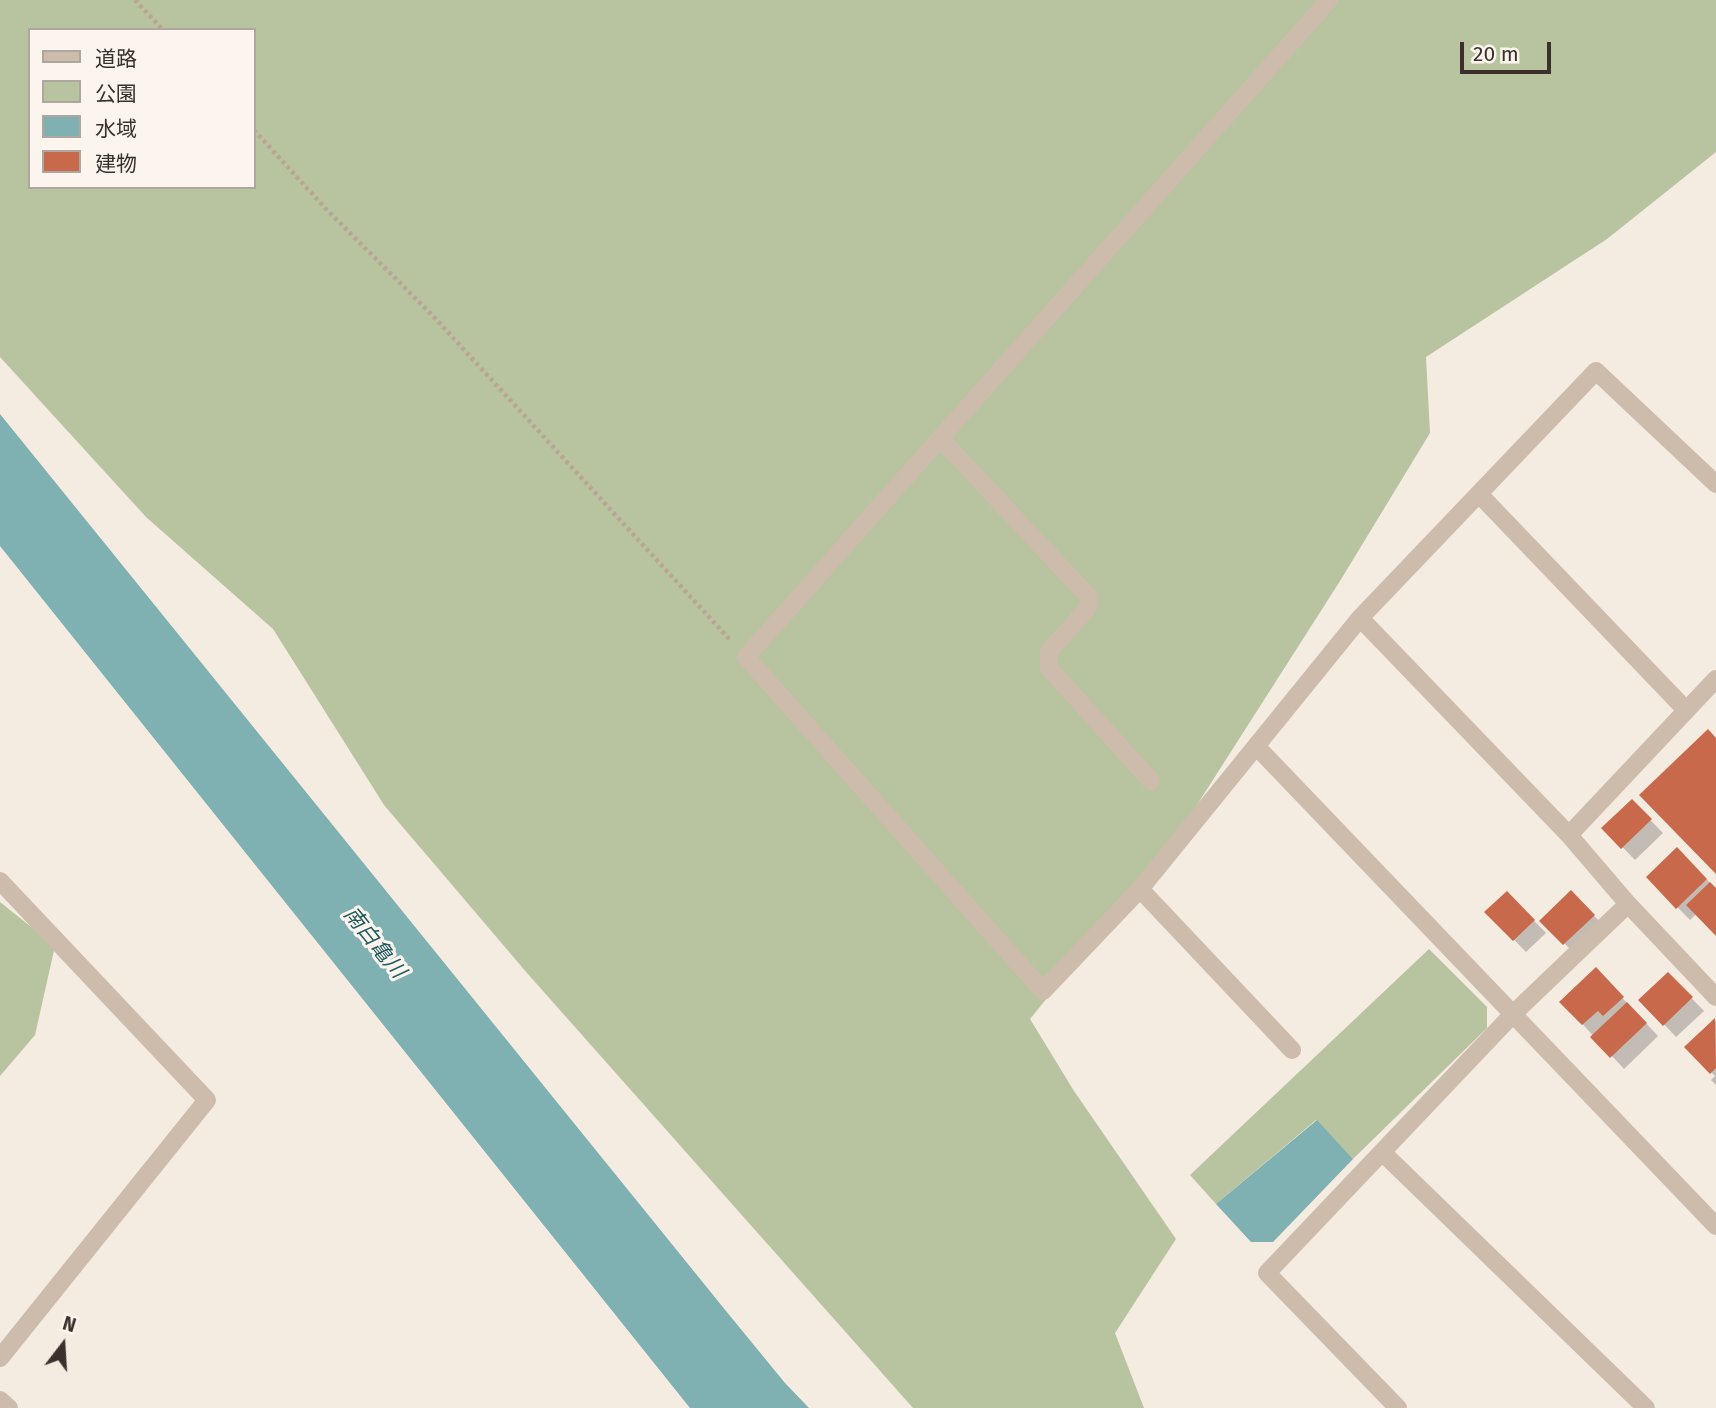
<!DOCTYPE html>
<meta charset="utf-8">
<style>
body{margin:0}
#map{position:relative;width:1716px;height:1408px;overflow:hidden;background:#f4ebe1;font-family:"Fira Sans","Noto Sans JP",sans-serif}
canvas{display:block}
.legend{position:absolute;left:28px;top:28px;width:228px;height:161px;box-sizing:border-box;background:#fbf5ee;border:2px solid #aea6a0;margin:0;padding:9px 12px;list-style:none;font-size:21px;color:#3b302b}
.legend li{display:flex;align-items:center;gap:14px;height:35px}
.legend b{width:35px;border:2px solid #aea6a0}
.north{position:absolute;left:28px;top:1310px;width:70px;height:70px;-webkit-text-stroke:5px #fbf5ee;paint-order:stroke;rotate:17deg;font-size:19px;font-weight:700;line-height:28px;text-align:center;color:#3b302b}
.north::after{content:'';display:block;margin:auto;width:24px;height:32px;background:#3b302b;clip-path:polygon(50% 0,100% 100%,50% 72%,0 100%)}
.scale{position:absolute;left:1460px;top:42px;width:91px;height:32px;box-sizing:border-box;border:4px solid #3b302b;border-top:0;padding-left:9px;font-size:21px;line-height:24px;white-space:nowrap;color:#3b302b;-webkit-text-stroke:5px #fbf5ee;paint-order:stroke}
</style>
<div id="map">
<canvas width="1716" height="1408"></canvas>
<ul class="legend">
<li><b style="height:9px;background:#cdbbac"></b>道路</li>
<li><b style="height:19px;background:#b8c4a0"></b>公園</li>
<li><b style="height:19px;background:#7fb0b2"></b>水域</li>
<li><b style="height:19px;background:#c8694b"></b>建物</li>
</ul>
<div class="north">N</div>
<div class="scale">20 m</div>
</div>
<script>
const context = document.querySelector('canvas').getContext('2d');
context.lineJoin = 'round';
function fill(path, color) { context.fillStyle = color; context.fill(path, 'evenodd'); }
function trace(path, color, width, dash) { context.strokeStyle = color; context.lineWidth = width; context.lineCap = dash ? 'butt' : 'round'; context.setLineDash(dash || []); context.stroke(path); }
function drawText(font, color, halo, rows, align = 'center') {
  context.font = font + ' "Fira Sans","Noto Sans JP",sans-serif'; context.lineWidth = 6; context.setLineDash([]); context.textBaseline = 'middle'; context.strokeStyle = halo; context.fillStyle = color; for (const [text, x, y, turn = 0] of rows) {
    context.save(); context.translate(x, y); context.rotate((+turn || 0) * Math.PI / 180); context.textAlign = isNaN(turn) ? turn : align; if (halo) context.strokeText(text, 0, 0); context.fillText(text, 0, 0); context.restore();
  }
}
const green = new Path2D(`
 M 0,0 L 1716,0 L 1716,152 L 1607,239 L 1426,357 L 1430,433 L 1340,581 L 1172,844 L 1030,1019 L 1074,1091 L 1176,1239 L 1115,1333 L 1144,1408 L 913,1408 L 527,973 L 384,805 L 273,629 L 146,517 L 0,357 ZM 30,30 L 254,30 L 254,187 L 30,187 Z
 M 0,902 L 55,946 L 35,1035 L 0,1076 Z
 M 1429,949 L 1487,1007 L 1487,1028 L 1353,1159 L 1316,1120 L 1216,1204 L 1190,1175 Z`);
const water = new Path2D(`
 M 0,414 L 726,1311 L 785,1383 L 809,1408 L 690,1408 L 0,546 Z
 M 1317,1120 L 1353,1159 L 1273,1242 L 1251,1242 L 1216,1204 Z`);
const shadow = new Path2D(`
 M 1632,801 L 1663,833 L 1635,860 L 1604,828 Z
 M 1677,849 L 1716,889 L 1716,933 L 1697,913 L 1690,920 L 1648,877 Z
 M 1571,892 L 1606,928 L 1577,956 L 1542,921 Z
 M 1507,893 L 1546,933 L 1526,952 L 1487,912 Z
 M 1596,970 L 1658,1036 L 1624,1069 L 1562,1002 Z
 M 1668,974 L 1704,1011 L 1676,1037 L 1641,1000 Z
 M 1715,1020 L 1716,1022 L 1716,1085 L 1711,1080 L 1715,1076 L 1686,1047 Z`);
const building = new Path2D(`
 M 1708,729 L 1716,738 L 1716,874 L 1639,795 Z
 M 1632,799 L 1652,819 L 1621,849 L 1601,828 Z
 M 1677,847 L 1707,879 L 1676,909 L 1646,877 Z
 M 1710,882 L 1716,888 L 1716,936 L 1686,905 Z
 M 1571,890 L 1595,915 L 1563,945 L 1539,921 Z
 M 1507,891 L 1535,920 L 1513,941 L 1484,912 Z
 M 1596,967 L 1624,997 L 1603,1016 L 1598,1011 L 1582,1025 L 1559,1002 Z
 M 1668,972 L 1693,997 L 1663,1026 L 1638,1000 Z
 M 1627,1002 L 1647,1023 L 1610,1058 L 1590,1037 Z
 M 1715,1018 L 1716,1068 L 1710,1074 L 1684,1047 Z`);
const path = new Path2D(`
 M 135,0 L 163,30
 M 254,130 L 326,209 L 433,316 L 731,641`);
const street = new Path2D(`
 M 1329,0 L 746,657 L 1043,991 L 1140,889 L 1360,618 L 1596,371 L 1716,484
 M 940,438 L 1090,598 L 1088,608 L 1049,651 L 1049,668 L 1151,781
 M 1479,494 L 1686,710
 M 1360,618 L 1569,835 L 1628,904 L 1716,997
 M 1256,746 L 1716,1226
 M 1569,835 L 1716,679
 M 0,881 L 207,1100 L 0,1358
 M 1140,889 L 1292,1050
 M 1382,1152 L 1646,1408
 M 0,1400 L 9,1408
 M 1398,1408 L 1267,1273 L 1514,1013 L 1628,904`);
const waterNames = [
 ["南白亀川",374,943,51]
];
fill(green, '#b8c4a0');
fill(water, '#7fb0b2');
fill(shadow, '#0003');
fill(building, '#c8694b');
trace(path, '#b9a596', 4.5, [3.5, 3.5]);
trace(street, '#cdbbac', 18);
drawText('italic 21px', '#1f5a5e', '#fbf5ee', waterNames);
</script>
